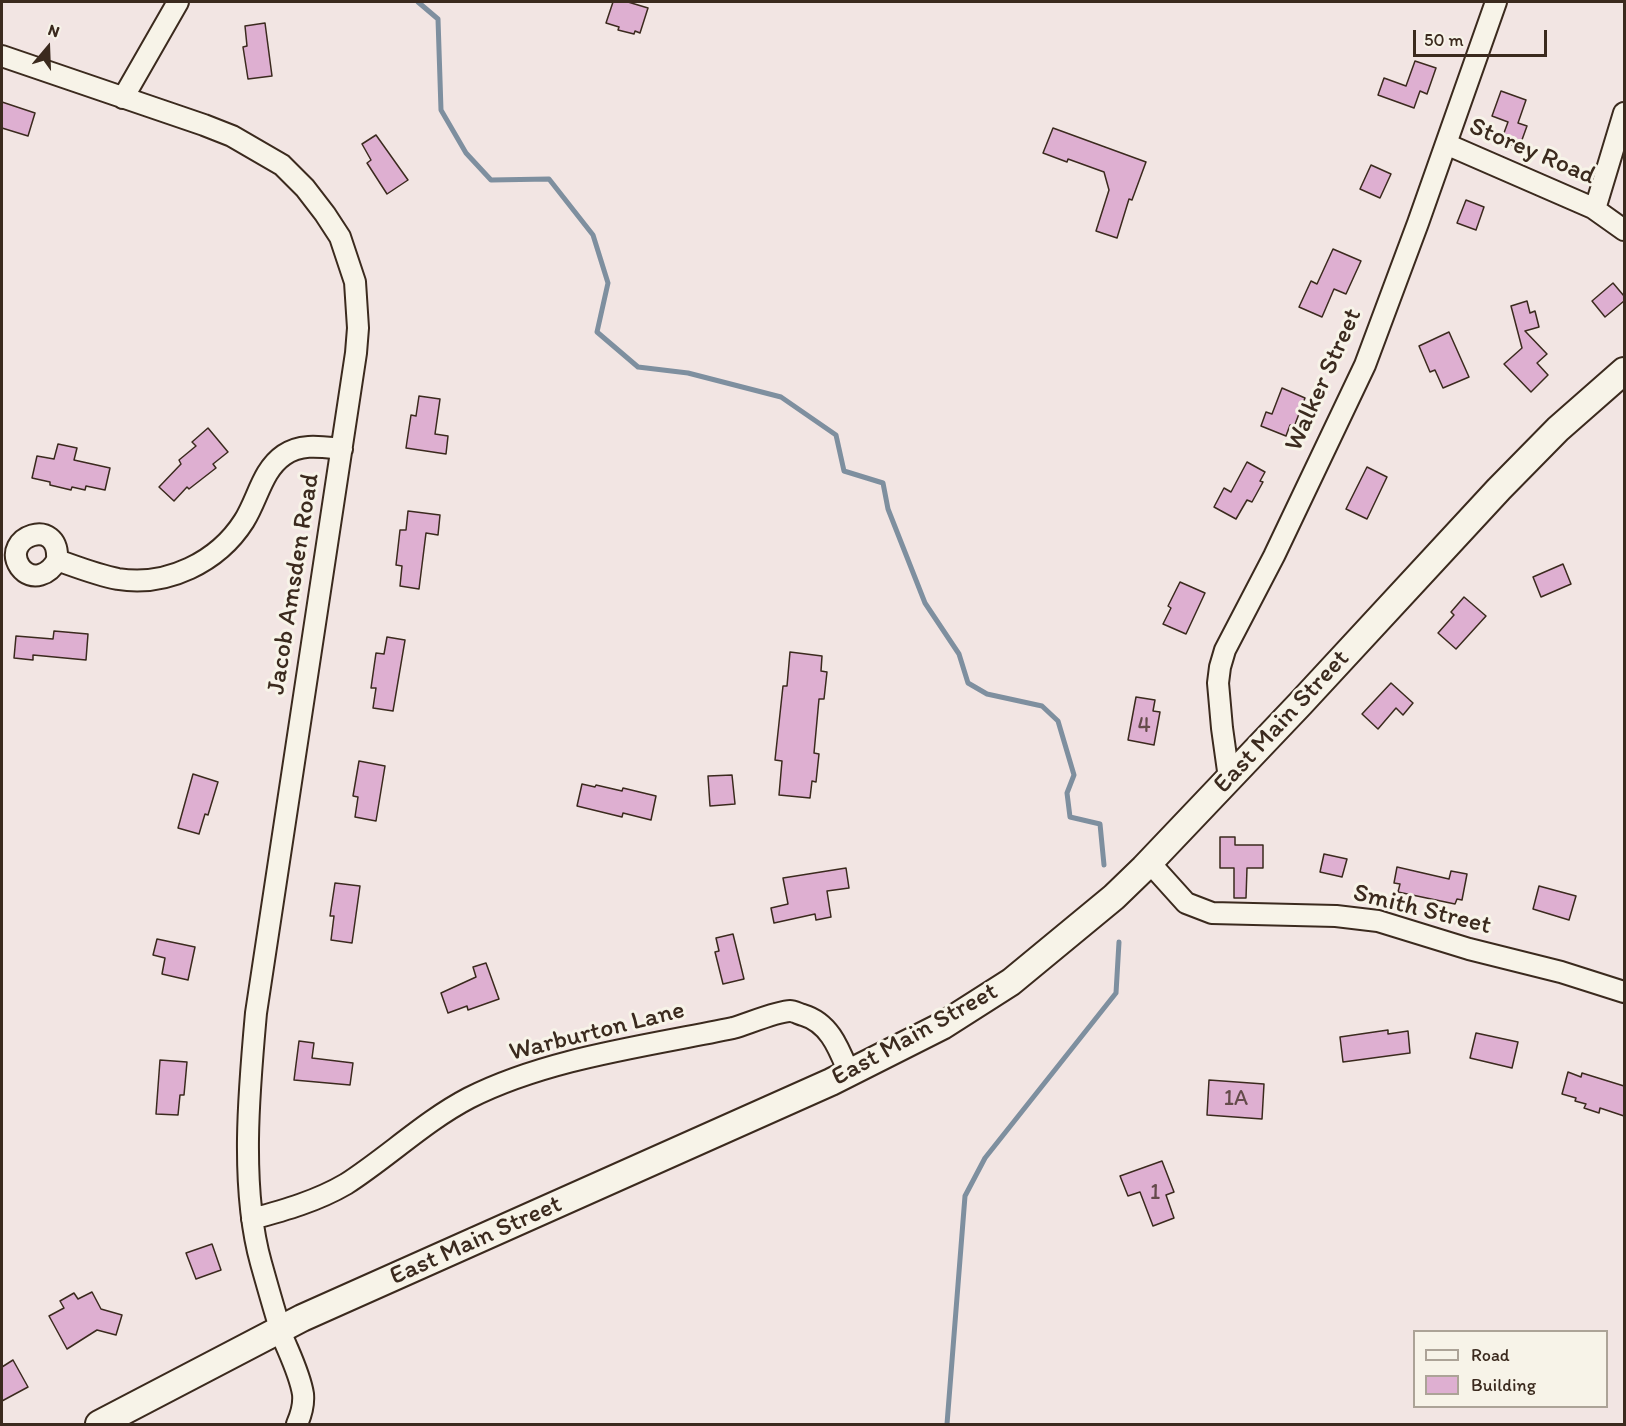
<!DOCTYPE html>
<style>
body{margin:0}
#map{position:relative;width:1626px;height:1426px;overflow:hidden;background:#f2e5e3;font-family:Itim,sans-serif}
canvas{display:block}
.frame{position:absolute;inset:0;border:3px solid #3b2a1e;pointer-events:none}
.legend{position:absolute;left:1413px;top:1330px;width:195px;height:78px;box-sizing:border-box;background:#f7f3e8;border:2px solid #aca397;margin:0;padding:8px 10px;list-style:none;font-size:18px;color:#3b2a1e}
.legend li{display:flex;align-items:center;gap:12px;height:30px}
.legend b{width:30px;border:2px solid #aca397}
.north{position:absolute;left:18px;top:18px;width:60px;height:60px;-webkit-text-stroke:4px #f7f3e8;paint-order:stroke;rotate:19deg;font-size:16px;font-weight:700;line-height:24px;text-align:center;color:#3b2a1e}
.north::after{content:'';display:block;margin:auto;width:21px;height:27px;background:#3b2a1e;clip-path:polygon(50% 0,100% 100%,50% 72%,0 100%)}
.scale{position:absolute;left:1413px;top:30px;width:134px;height:27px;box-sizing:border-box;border:3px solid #3b2a1e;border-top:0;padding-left:8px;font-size:18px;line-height:21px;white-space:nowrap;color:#3b2a1e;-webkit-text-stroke:4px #f7f3e8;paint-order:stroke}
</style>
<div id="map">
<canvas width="1626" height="1426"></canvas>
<div class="frame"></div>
<ul class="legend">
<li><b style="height:8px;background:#f7f3e8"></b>Road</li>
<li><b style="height:16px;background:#deafd1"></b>Building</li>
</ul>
<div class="north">N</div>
<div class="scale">50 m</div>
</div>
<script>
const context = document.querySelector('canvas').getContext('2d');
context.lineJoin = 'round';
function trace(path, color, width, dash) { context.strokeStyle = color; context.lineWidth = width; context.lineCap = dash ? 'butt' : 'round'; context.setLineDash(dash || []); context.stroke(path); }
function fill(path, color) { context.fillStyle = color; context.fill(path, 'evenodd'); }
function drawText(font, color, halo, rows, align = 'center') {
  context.font = font + ' Itim,sans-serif'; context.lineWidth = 6; context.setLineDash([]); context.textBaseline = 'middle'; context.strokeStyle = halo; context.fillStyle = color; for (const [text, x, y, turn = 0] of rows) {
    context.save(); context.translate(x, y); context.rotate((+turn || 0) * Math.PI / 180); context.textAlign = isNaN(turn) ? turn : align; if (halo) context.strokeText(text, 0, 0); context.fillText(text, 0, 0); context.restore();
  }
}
const stream = new Path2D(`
 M 418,2 L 438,19 L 441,110 L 466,153 L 491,180 L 549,179 L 593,235 L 608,283 L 597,332 L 638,367 L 688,373 L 781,397 L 836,435 L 844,471 L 883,483 L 888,509 L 925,603 L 959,654 L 968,683 L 987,694 L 1042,706 L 1058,721 L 1074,775 L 1067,793 L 1070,817 L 1100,824 L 1104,865
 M 947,1424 L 965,1196 L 985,1158 L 1116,993 L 1119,942`);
const building = new Path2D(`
 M 613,2 L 628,2 L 648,8 L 640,33 L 635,31 L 634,34 L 618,30 L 619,27 L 606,23 Z
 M 265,23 L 272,76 L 248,79 L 243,47 L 247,46 L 245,26 Z
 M 1415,61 L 1436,68 L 1427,94 L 1420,91 L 1414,108 L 1378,95 L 1384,78 L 1406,86 Z
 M 1501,91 L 1526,100 L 1518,123 L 1527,126 L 1519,148 L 1501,141 L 1508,122 L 1492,116 Z
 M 2,102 L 35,113 L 28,136 L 2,128 Z
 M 1053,128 L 1146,162 L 1132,200 L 1129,199 L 1117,238 L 1096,231 L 1109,190 L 1104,172 L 1068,159 L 1067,162 L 1043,153 Z
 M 376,135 L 408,180 L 387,194 L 367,163 L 371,160 L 362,144 Z
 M 1371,165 L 1391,174 L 1380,198 L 1360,189 Z
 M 1466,200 L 1484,207 L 1476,230 L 1457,223 Z
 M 1333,249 L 1361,261 L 1346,294 L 1334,289 L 1322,317 L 1299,307 L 1311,281 L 1317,284 Z
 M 1613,283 L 1624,296 L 1624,301 L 1605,317 L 1592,301 Z
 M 1527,301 L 1530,313 L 1535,311 L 1539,327 L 1525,331 L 1547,354 L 1537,363 L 1548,375 L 1531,392 L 1504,364 L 1522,348 L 1511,306 Z
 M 1449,332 L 1469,377 L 1443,388 L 1435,370 L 1430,372 L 1419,346 Z
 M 1282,388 L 1305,398 L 1294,427 L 1290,425 L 1286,436 L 1261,426 L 1266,412 L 1272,414 Z
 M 419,396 L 440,399 L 435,434 L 448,436 L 446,454 L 406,448 L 411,415 L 416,416 Z
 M 208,428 L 228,452 L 213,464 L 216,468 L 189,489 L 187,487 L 174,501 L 159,487 L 181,464 L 179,460 L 196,446 L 192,442 Z
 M 58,444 L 77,448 L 74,460 L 110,468 L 105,490 L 86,486 L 85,490 L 72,487 L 71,490 L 50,485 L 50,482 L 32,478 L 37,456 L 54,459 Z
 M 1247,462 L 1265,472 L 1260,481 L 1263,482 L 1252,502 L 1247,500 L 1236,519 L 1214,507 L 1224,488 L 1231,492 Z
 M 1367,467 L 1387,477 L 1367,519 L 1346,509 Z
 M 408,511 L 440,515 L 438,535 L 426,533 L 419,589 L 400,586 L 402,566 L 396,565 L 400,530 L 406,530 Z
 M 1563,564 L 1571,584 L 1541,597 L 1533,577 Z
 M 1180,582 L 1205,593 L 1186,634 L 1163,624 L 1171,608 L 1168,606 Z
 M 1464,597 L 1486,616 L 1456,649 L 1438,633 L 1454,615 L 1451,612 Z
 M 54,631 L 88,634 L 86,660 L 33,655 L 33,660 L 14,658 L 16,636 L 53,639 Z
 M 387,637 L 405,640 L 393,711 L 373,708 L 376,688 L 371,688 L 376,653 L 384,654 Z
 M 790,652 L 822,656 L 821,671 L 827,672 L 824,699 L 819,699 L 814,753 L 819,754 L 816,782 L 812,781 L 810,798 L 779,795 L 782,761 L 775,760 L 783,686 L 787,686 Z
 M 1391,683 L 1413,703 L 1403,715 L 1396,708 L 1378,729 L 1362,714 Z
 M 1136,697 L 1155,700 L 1153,711 L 1160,712 L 1154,745 L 1128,740 Z
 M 359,761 L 385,766 L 376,821 L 355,817 L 358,797 L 353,796 Z
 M 193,774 L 218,782 L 208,815 L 205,814 L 199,834 L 178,828 Z
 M 732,775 L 735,804 L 710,806 L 708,776 Z
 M 582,784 L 595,787 L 596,785 L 622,791 L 623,788 L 656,796 L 651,820 L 623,813 L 622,817 L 577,806 Z
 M 1220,837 L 1235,837 L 1235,845 L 1263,845 L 1263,868 L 1247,868 L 1246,898 L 1234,898 L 1234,868 L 1220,868 Z
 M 1324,854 L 1347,859 L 1342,877 L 1320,872 Z
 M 1397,867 L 1449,879 L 1451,871 L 1467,874 L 1462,900 L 1457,899 L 1455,904 L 1398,892 L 1400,884 L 1394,883 Z
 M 846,868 L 849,888 L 827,891 L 831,917 L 816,920 L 815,914 L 774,923 L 771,908 L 788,904 L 783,878 Z
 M 335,883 L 360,886 L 352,943 L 331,940 L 334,916 L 330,916 Z
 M 1539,886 L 1576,896 L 1569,920 L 1533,909 Z
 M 733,934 L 744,979 L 723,984 L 715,952 L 719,951 L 716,938 Z
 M 157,939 L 195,947 L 188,980 L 162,974 L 165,958 L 153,955 Z
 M 486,963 L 499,999 L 468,1010 L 467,1006 L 448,1013 L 441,993 L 476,977 L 473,967 Z
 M 1388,1030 L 1388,1034 L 1408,1031 L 1410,1053 L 1343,1062 L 1340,1037 Z
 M 1476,1033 L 1518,1042 L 1512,1068 L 1470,1058 Z
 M 299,1041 L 314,1043 L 312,1058 L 353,1063 L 350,1085 L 294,1080 Z
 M 160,1060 L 187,1062 L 184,1095 L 180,1095 L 178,1115 L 156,1114 Z
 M 1568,1072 L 1581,1077 L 1582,1073 L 1624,1086 L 1624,1116 L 1600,1108 L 1599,1113 L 1584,1108 L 1586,1104 L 1575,1101 L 1576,1098 L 1562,1094 Z
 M 1209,1080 L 1264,1084 L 1262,1119 L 1207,1115 Z
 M 1162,1161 L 1174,1192 L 1166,1195 L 1174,1218 L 1153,1226 L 1140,1192 L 1128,1196 L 1120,1176 Z
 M 212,1244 L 221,1270 L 196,1279 L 186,1253 Z
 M 92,1292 L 101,1309 L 122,1315 L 116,1335 L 97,1330 L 67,1349 L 49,1316 L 64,1308 L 60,1301 L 74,1293 L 78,1299 Z
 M 13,1360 L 28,1387 L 2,1401 L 2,1367 Z`);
const minor = new Path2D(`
 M 2,56 L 204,125 L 232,136 L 282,165 L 305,188 L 325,214 L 340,237 L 355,282 L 358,328 L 356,353 L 256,1013 C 249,1090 240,1188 261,1263 C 268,1288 275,1313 283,1338 C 290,1355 300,1375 303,1394 C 304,1404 301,1415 297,1424
 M 123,98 L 178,2
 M 1446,144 L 1593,208 L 1624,230
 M 1595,209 L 1624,113
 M 57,560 C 50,574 32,583 20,567 C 0,537 60,515 57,560 C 77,567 97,575 118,579 C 167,587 218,562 244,521 C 258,499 262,470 284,455 C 301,443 322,447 342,449
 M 1229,778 L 1222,728 L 1218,683 L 1220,667 L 1225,650 L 1274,556 L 1365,365 L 1418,223 L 1496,2
 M 1149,862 L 1186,903 L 1212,913 L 1336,916 L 1378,921 L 1469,949 L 1561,972 L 1624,992
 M 252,1219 C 285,1210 317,1201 346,1184 C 388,1157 425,1121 469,1098 C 548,1058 647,1046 733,1028 C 747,1024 778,1011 790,1011 C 794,1011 799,1014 803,1015 C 830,1023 839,1049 849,1073`);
const major = new Path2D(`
 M 99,1424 L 302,1318 L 831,1082 L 942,1026 L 1011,982 L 1114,897 L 1144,868 L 1300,704 L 1499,489 L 1558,429 L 1624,371`);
const numberNames = [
 ["4",1144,726],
 ["1A",1236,1099],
 ["1",1155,1193]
];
const streetNames = [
 ["Storey Road",1532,152,23],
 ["Walker Street",1324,380,-66],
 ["Jacob Amsden Road",294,584,-81],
 ["East Main Street",1282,722,-47],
 ["Smith Street",1422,910,14],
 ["Warburton Lane",597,1032,-14],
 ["East Main Street",915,1035,-29],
 ["East Main Street",476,1241,-24]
];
trace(stream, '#7e8f9f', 5);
fill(building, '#deafd1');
trace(building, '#3b2a1e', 1.5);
trace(minor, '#3b2a1e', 24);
trace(major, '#3b2a1e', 30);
trace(minor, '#f7f3e8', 20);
trace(major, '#f7f3e8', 26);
drawText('22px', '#644b4b', null, numberNames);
drawText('26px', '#3b2a1e', '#f7f3e8', streetNames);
</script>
